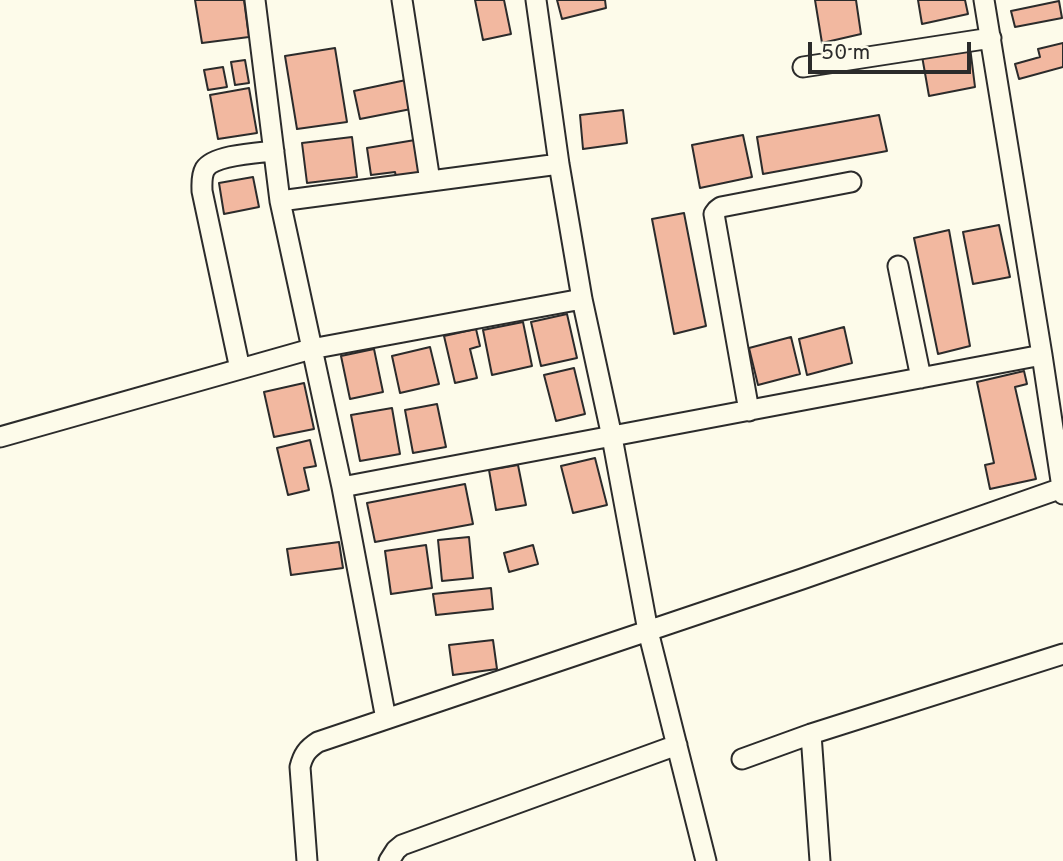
<!DOCTYPE html>
<style>
body{margin:0}
#map{position:relative;width:1063px;height:861px;overflow:hidden;background:#fdfbea;font-family:Overpass,sans-serif}
canvas{display:block}
.scale{position:absolute;left:808px;top:42px;width:163px;height:32px;box-sizing:border-box;border:4px solid #2b2b2b;border-top:0;padding-left:9px;font-size:21px;line-height:24px;white-space:nowrap;color:#2b2b2b;-webkit-text-stroke:5px #fdfbea;paint-order:stroke}
</style>
<div id="map">
<canvas width="1063" height="861"></canvas>
<div class="scale">50 m</div>
</div>
<script>
const context = document.querySelector('canvas').getContext('2d');
context.lineJoin = 'round';
function fill(path, color) { context.fillStyle = color; context.fill(path, 'evenodd'); }
function trace(path, color, width, dash) { context.strokeStyle = color; context.lineWidth = width; context.lineCap = dash ? 'butt' : 'round'; context.setLineDash(dash || []); context.stroke(path); }
const building = new Path2D(`
 M 195,0 L 244,0 L 249,37 L 202,43 Z
 M 475,0 L 504,0 L 511,34 L 483,40 Z
 M 557,0 L 605,0 L 606,8 L 562,19 Z
 M 815,0 L 856,0 L 861,34 L 822,43 Z
 M 918,0 L 965,0 L 968,14 L 922,24 Z
 M 1059,1 L 1062,18 L 1015,27 L 1011,11 Z
 M 1063,43 L 1063,67 L 1019,79 L 1015,64 L 1040,57 L 1038,49 Z
 M 970,47 L 975,87 L 929,96 L 922,56 Z
 M 335,48 L 347,122 L 297,129 L 285,56 Z
 M 245,60 L 249,83 L 235,85 L 231,62 Z
 M 223,67 L 227,87 L 208,90 L 204,70 Z
 M 406,80 L 411,109 L 360,119 L 354,91 Z
 M 249,88 L 257,133 L 218,139 L 210,95 Z
 M 623,110 L 627,143 L 583,149 L 580,115 Z
 M 879,115 L 887,151 L 763,174 L 757,137 Z
 M 743,135 L 752,177 L 700,188 L 692,145 Z
 M 352,137 L 357,177 L 307,183 L 302,143 Z
 M 415,140 L 421,176 L 397,181 L 395,172 L 371,175 L 367,148 Z
 M 253,177 L 259,207 L 224,214 L 219,183 Z
 M 684,213 L 706,326 L 674,334 L 652,219 Z
 M 999,225 L 1010,277 L 973,284 L 963,232 Z
 M 949,230 L 970,346 L 938,354 L 914,238 Z
 M 567,314 L 577,358 L 541,366 L 531,322 Z
 M 523,322 L 532,366 L 492,375 L 483,330 Z
 M 844,327 L 852,363 L 807,375 L 799,339 Z
 M 476,329 L 480,346 L 470,349 L 477,378 L 455,383 L 444,336 Z
 M 791,337 L 800,374 L 758,385 L 749,348 Z
 M 430,347 L 439,384 L 400,393 L 392,356 Z
 M 374,349 L 383,392 L 350,399 L 341,356 Z
 M 574,368 L 585,414 L 556,421 L 544,375 Z
 M 1024,371 L 1027,384 L 1015,387 L 1036,479 L 990,489 L 985,465 L 994,463 L 977,382 Z
 M 304,383 L 314,429 L 274,437 L 264,392 Z
 M 437,404 L 446,447 L 413,453 L 405,410 Z
 M 392,408 L 400,454 L 360,461 L 351,415 Z
 M 310,440 L 316,466 L 304,468 L 309,490 L 288,495 L 277,448 Z
 M 595,458 L 607,505 L 573,513 L 561,466 Z
 M 518,465 L 526,505 L 496,510 L 489,470 Z
 M 465,484 L 473,524 L 375,542 L 367,503 Z
 M 469,537 L 473,578 L 442,581 L 438,540 Z
 M 339,542 L 343,568 L 291,575 L 287,549 Z
 M 426,545 L 432,588 L 391,594 L 385,551 Z
 M 533,545 L 538,564 L 509,572 L 504,553 Z
 M 491,588 L 493,609 L 436,615 L 433,594 Z
 M 493,640 L 497,669 L 453,675 L 449,645 Z`);
const street = new Path2D(`
 M 255,0 L 280,201 L 342,487 L 386,719
 M 402,0 L 430,181
 M 536,0 L 559,164 L 582,299 L 612,437 L 648,631 L 706,861
 M 984,0 L 1042,355 L 1063,494
 M 803,67 L 991,38
 M 280,201 L 559,164
 M 898,266 L 921,378
 M 240,369 L 202,191 C 202,184 201,176 205,169 C 214,155 257,153 274,151
 M 749,411 L 714,214 L 717,210 L 721,207 L 851,182
 M 0,437 L 311,349 L 582,299
 M 342,487 L 1042,355
 M 811,734 L 820,861
 M 742,759 L 811,734 L 1063,654
 M 307,861 L 300,767 C 303,755 307,749 318,742 L 802,579 L 1062,488
 M 389,861 L 396,850 L 402,845 L 677,745`);
fill(building, '#f2b8a0');
trace(building, '#2b2b2b', 2);
trace(street, '#2b2b2b', 23);
trace(street, '#fdfbea', 19);
</script>
